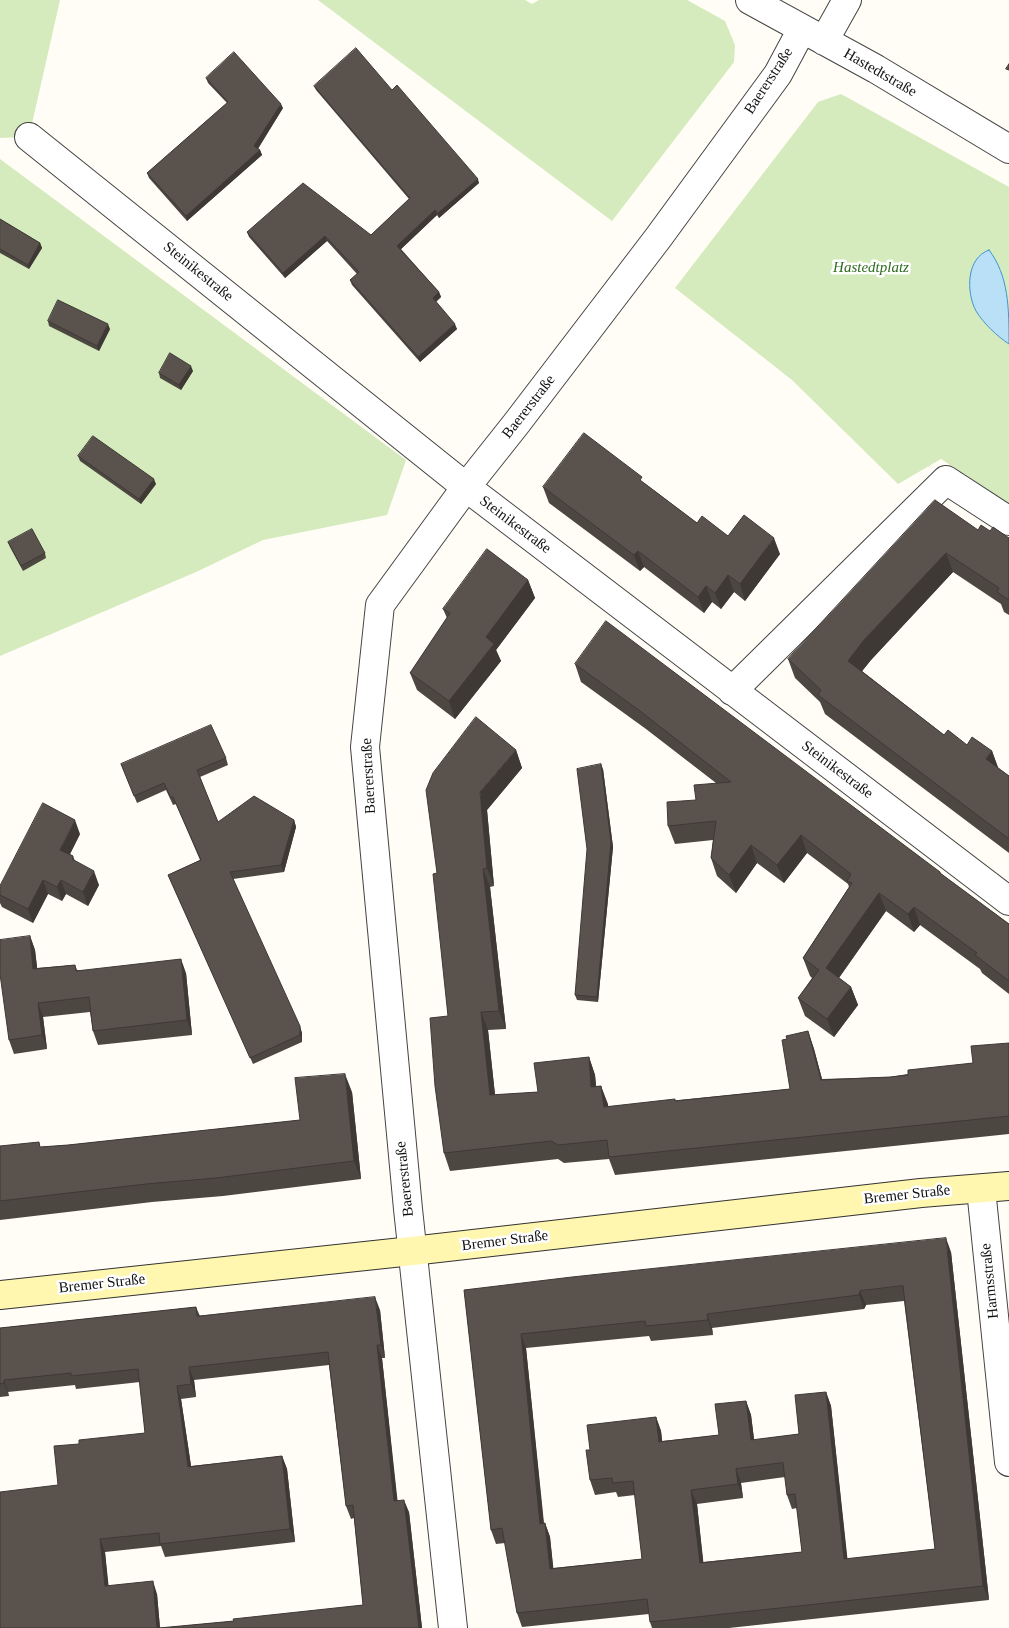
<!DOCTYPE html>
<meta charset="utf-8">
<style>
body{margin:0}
canvas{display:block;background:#fffdf5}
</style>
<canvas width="1009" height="1628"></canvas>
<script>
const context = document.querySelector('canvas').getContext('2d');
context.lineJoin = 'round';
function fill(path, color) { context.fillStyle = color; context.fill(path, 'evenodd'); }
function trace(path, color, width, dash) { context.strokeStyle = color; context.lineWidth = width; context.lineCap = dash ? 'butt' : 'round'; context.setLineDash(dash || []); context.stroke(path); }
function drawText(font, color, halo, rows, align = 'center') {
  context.font = font + ' "Times New Roman",serif'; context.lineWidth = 5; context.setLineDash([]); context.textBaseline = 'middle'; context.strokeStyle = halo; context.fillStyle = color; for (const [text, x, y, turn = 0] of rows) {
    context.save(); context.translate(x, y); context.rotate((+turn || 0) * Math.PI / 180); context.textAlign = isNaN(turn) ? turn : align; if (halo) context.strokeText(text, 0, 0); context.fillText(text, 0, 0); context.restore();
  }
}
const green = new Path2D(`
 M 0,0 L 60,0 L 29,137 L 0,138 Z
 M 318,0 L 525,0 L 532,4 L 539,0 L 687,0 L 725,21 L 735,45 L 734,62 L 612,221 Z
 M 841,94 L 1009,187 L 1009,504 L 941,459 L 898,484 L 792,380 L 675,288 L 818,102 Z
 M 0,159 L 406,460 L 387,515 L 263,540 L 196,572 L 0,656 Z`);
const water = new Path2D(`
 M 989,250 C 1009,276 1009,309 1009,344 C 997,336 984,324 976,311 C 966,292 966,258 989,250 Z`);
const minor = new Path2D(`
 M 750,0 L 876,69 L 1009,149
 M 824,41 L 847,0
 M 29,137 L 466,487 L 1009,901
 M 732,691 L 946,480 L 1009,521
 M 981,1189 L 1009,1462
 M 453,1628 L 408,1209 L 365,747 L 380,605 L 466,487 L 516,424 L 658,238 L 778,74 L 802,29`);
const secondary = new Path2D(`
 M 0,1295 L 412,1251 L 921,1193 L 1009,1186`);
const wall = new Path2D(`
 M 206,78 L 283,108 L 258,149 L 260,150 L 262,155 L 187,221 L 149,178 L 147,173 L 227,103 L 208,83 Z
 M 314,86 L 392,90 L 479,183 L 439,218 L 437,215 L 401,249 L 439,292 L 441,297 L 436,302 L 457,329 L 420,362 L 352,285 L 350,280 L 357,274 L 327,241 L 285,278 L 249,237 L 247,232 L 371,235 L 409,199 L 316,90 Z
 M 0,219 L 40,243 L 42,248 L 29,269 L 0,253 Z
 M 48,321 L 110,329 L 99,351 L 49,326 Z
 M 193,371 L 181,390 L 160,378 L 159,373 Z
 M 78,456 L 156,484 L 141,504 L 80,461 Z
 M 644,483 L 697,523 L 728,536 L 780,554 L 745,601 L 734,592 L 721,609 L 712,602 L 704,613 L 644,567 L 640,571 L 549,503 L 543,487 Z
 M 978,530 L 1009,538 L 1009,615 L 1004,612 L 1001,604 L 953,572 L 871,660 L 862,671 L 944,735 L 967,745 L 992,751 L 998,768 L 1009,776 L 1009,853 L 825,714 L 820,702 L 795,678 L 788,659 Z
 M 8,542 L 45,553 L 46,558 L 23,571 L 10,547 Z
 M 528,580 L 535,598 L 496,650 L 501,661 L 455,719 L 417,690 L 410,673 L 447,618 L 443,609 Z
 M 575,664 L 940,872 L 941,874 L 1009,924 L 1009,994 L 982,973 L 980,969 L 920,925 L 914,932 L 886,911 L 839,978 L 851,987 L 858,1005 L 834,1037 L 805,1016 L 798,998 L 812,978 L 810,976 L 803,958 L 849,887 L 848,884 L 807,853 L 784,883 L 757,863 L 736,893 L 717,876 L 711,858 L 713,840 L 675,844 L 668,826 L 696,800 L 716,783 L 646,729 L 581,682 Z
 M 516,750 L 522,768 L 487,810 L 494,886 L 490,887 L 506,1029 L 488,1030 L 495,1095 L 538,1092 L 589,1057 L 595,1075 L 596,1086 L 601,1086 L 608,1107 L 790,1089 L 787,1039 L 808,1031 L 814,1049 L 822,1079 L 890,1077 L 973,1063 L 1009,1043 L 1009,1134 L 615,1175 L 609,1159 L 564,1163 L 558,1159 L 450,1171 L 444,1153 L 448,1016 L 437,873 Z
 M 226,758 L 228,765 L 200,777 L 218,822 L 294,820 L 296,827 L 284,872 L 233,879 L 302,1033 L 302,1042 L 253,1064 L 168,875 L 200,860 L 176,804 L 173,805 L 166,790 L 137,803 L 121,764 Z
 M 603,769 L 613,847 L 598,1002 L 577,1000 L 575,995 Z
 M 80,834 L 70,854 L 73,856 L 75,861 L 99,885 L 88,906 L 66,894 L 62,901 L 48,894 L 33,923 L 2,907 L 0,903 L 0,886 Z
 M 30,936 L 35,950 L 37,968 L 75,965 L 77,970 L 186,973 L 192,1035 L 98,1045 L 93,1031 L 90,1012 L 43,1017 L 47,1049 L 14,1054 L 9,1040 Z
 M 352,1092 L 361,1179 L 223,1196 L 152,1202 L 0,1220 L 0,1146 L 41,1147 L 68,1145 L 300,1120 Z
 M 951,1252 L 989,1600 L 729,1628 L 652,1628 L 650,1622 L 649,1614 L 522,1627 L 517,1613 L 505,1543 L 496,1544 L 491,1530 L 464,1290 ZM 904,1301 L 935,1549 L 847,1559 L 831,1406 L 826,1392 L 799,1434 L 754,1440 L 751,1415 L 746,1401 L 719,1435 L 662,1441 L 661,1431 L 656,1417 L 590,1450 L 590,1480 L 595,1495 L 616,1492 L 618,1497 L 635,1495 L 642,1559 L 553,1568 L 550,1537 L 545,1523 L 544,1523 L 526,1348 L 649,1336 L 651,1341 L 713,1335 L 712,1328 L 864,1309 L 866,1305 ZM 785,1477 L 787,1495 L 792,1509 L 797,1508 L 802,1552 L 703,1562 L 697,1504 L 743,1498 L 741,1483 Z
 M 196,1307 L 200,1316 L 380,1310 L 385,1358 L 382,1358 L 397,1501 L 409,1512 L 422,1628 L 0,1628 L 58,1485 L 79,1444 L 145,1433 L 140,1382 L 76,1389 L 75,1385 L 8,1392 L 9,1396 L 0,1397 L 0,1328 ZM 329,1365 L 346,1506 L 351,1519 L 354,1518 L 363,1605 L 234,1621 L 160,1628 L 157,1594 L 108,1586 L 105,1552 L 161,1546 L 165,1557 L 295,1542 L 287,1469 L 282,1456 L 191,1466 L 181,1399 L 196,1397 L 194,1380 Z`);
const shadedWall = new Path2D(`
 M 281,104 L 283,108 L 256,151 L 254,146 Z
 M 260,150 L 262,155 L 187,221 L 186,216 Z
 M 478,179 L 479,183 L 439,218 L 438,213 Z
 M 435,210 L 437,215 L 399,251 L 397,246 Z
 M 325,236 L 327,241 L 285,278 L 283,273 Z
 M 40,243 L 42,248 L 29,269 L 28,265 Z
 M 439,292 L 441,297 L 434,303 L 433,298 Z
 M 108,324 L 110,329 L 99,351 L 97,346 Z
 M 455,324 L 457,329 L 420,362 L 418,357 Z
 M 191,366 L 193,371 L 181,390 L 179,385 Z
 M 154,479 L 156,484 L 141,504 L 139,499 Z
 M 774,538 L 780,554 L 745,601 L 740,584 Z
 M 638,551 L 644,567 L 640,571 L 634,555 Z
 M 946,553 L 953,572 L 871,660 L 855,680 L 848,661 L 864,640 Z
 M 728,575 L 734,592 L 721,609 L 715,593 Z
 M 528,580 L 535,598 L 496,650 L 501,661 L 455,719 L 449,701 L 486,637 Z
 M 706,586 L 712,602 L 704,613 L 698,597 Z
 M 516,750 L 522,768 L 487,810 L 494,886 L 487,868 L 480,792 Z
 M 992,751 L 999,770 L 986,759 Z
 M 601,764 L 603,769 L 613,847 L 598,1002 L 597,997 Z
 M 75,820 L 80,834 L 65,864 L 60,850 Z
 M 294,820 L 296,827 L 284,872 L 281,865 Z
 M 801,835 L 807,853 L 784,883 L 777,865 Z
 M 751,845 L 757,863 L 736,893 L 729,875 Z
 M 483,869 L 490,887 L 506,1029 L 499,1011 Z
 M 94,871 L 99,885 L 88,906 L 83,892 Z
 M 43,880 L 48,894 L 33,923 L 28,909 Z
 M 61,880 L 66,894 L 62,901 L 57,887 Z
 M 879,893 L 886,911 L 833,986 L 826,968 Z
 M 914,907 L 920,925 L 914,932 L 908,914 Z
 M 30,936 L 35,950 L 39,983 L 33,969 Z
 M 181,959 L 186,973 L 192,1035 L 187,1020 Z
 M 851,987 L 858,1005 L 834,1037 L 827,1019 Z
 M 38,1003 L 43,1017 L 47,1049 L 42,1035 Z
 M 481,1012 L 488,1030 L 497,1113 L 490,1095 Z
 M 300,1026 L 302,1033 L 302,1042 L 300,1035 Z
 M 808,1031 L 814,1049 L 827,1098 L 821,1080 Z
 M 589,1057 L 595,1075 L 598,1105 L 591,1087 Z
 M 345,1074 L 352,1092 L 361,1179 L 354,1161 Z
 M 601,1086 L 608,1104 L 610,1125 L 604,1107 Z
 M 946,1238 L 951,1252 L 989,1600 L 983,1586 Z
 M 860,1291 L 866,1305 L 864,1309 L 859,1295 Z
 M 375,1297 L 380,1310 L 385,1358 L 381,1345 Z
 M 707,1314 L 712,1328 L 713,1335 L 708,1320 Z
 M 521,1334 L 526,1348 L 545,1538 L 540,1524 Z
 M 377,1345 L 382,1358 L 399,1514 L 394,1501 Z
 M 189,1367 L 194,1380 L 196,1397 L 191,1384 Z
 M 4,1380 L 8,1392 L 9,1396 L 4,1383 Z
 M 177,1386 L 181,1399 L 193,1479 L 188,1467 Z
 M 826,1392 L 831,1406 L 849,1573 L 844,1559 Z
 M 746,1401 L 751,1415 L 756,1454 L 751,1440 Z
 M 656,1417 L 661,1431 L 664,1456 L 659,1442 Z
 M 282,1456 L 287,1469 L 295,1542 L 290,1529 Z
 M 736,1469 L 741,1483 L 743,1498 L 738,1484 Z
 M 691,1490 L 697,1504 L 705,1577 L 700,1563 Z
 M 404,1500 L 409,1512 L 422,1628 L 419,1628 Z
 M 545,1523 L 550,1537 L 555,1583 L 550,1569 Z
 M 100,1539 L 105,1552 L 110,1599 L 105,1586 Z
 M 153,1581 L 157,1594 L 160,1628 L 157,1628 Z`);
const building = new Path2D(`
 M 356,48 L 392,90 L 397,85 L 478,179 L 438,213 L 435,210 L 397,246 L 439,292 L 433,298 L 455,324 L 418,357 L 350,280 L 359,272 L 325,236 L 283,273 L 247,232 L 303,183 L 371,235 L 410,198 L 314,86 Z
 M 234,52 L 281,104 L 254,146 L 260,150 L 186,216 L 147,173 L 228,102 L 206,78 Z
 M 1009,64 L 1009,70 L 1006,69 Z
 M 0,219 L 40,243 L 28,265 L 0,249 Z
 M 58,300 L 108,324 L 97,346 L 48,321 Z
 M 170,353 L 191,366 L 179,385 L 159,373 Z
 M 584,433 L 642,477 L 640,480 L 697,523 L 702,516 L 728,536 L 744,515 L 774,538 L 740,584 L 728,575 L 715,593 L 706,586 L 698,597 L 638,551 L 634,555 L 543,487 Z
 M 93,436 L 154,479 L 139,499 L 78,456 Z
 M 935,500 L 978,530 L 981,525 L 990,531 L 993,527 L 1009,538 L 1009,600 L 997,592 L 999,588 L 946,553 L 864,640 L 848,661 L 944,735 L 948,730 L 967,745 L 972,737 L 992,751 L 986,759 L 1009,776 L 1009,839 L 818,695 L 821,690 L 788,659 Z
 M 32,529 L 45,553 L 21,566 L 8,542 Z
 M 487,549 L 528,580 L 486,637 L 494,644 L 449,701 L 410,673 L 450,613 L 443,609 Z
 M 606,621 L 940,872 L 940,873 L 1009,924 L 1009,981 L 975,955 L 977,953 L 914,907 L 908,914 L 879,893 L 826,968 L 851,987 L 827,1019 L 798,998 L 819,970 L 803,958 L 852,883 L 847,881 L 851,874 L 801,835 L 777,865 L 751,845 L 729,875 L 711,858 L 716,821 L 668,826 L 667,802 L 696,800 L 694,785 L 731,782 L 640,711 L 575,664 Z
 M 476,717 L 516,750 L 480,792 L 487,868 L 483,869 L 499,1011 L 481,1012 L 490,1095 L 538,1092 L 534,1063 L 589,1057 L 591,1087 L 601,1086 L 604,1107 L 675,1099 L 675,1101 L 790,1089 L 782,1040 L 787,1039 L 786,1036 L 808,1031 L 821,1080 L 890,1077 L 908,1075 L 908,1070 L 973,1063 L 971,1046 L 1009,1043 L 1009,1116 L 609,1157 L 607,1140 L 558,1145 L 551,1141 L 444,1153 L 435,1086 L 430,1018 L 448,1016 L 433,874 L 437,873 L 426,790 L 433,773 Z
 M 211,725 L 226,758 L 197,770 L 218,822 L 254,796 L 294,820 L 281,865 L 230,872 L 300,1026 L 300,1035 L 250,1058 L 168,875 L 201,860 L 173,797 L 171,798 L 164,783 L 134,796 L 121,764 Z
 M 601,764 L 611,842 L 597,997 L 575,995 L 587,849 L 577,769 Z
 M 43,803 L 75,820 L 60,850 L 73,856 L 72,859 L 94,871 L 83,892 L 61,880 L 57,887 L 43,880 L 28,909 L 0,895 L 0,886 Z
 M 30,936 L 33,969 L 75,965 L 76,971 L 181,959 L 187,1020 L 93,1031 L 89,997 L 38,1003 L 42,1035 L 9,1040 L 0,974 L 0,940 Z
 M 345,1074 L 354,1161 L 216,1178 L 146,1184 L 0,1201 L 0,1146 L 39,1142 L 40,1147 L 68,1145 L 300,1120 L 295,1078 Z
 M 946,1238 L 983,1586 L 650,1622 L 647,1599 L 517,1613 L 502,1528 L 491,1530 L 464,1290 L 572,1277 ZM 903,1286 L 935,1549 L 844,1559 L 826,1392 L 795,1395 L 799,1434 L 751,1440 L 746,1401 L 715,1404 L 719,1435 L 659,1442 L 656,1417 L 587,1425 L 590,1450 L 586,1450 L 590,1480 L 612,1478 L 613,1483 L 633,1481 L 642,1559 L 550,1569 L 545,1523 L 540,1524 L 521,1334 L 645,1321 L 646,1326 L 708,1320 L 707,1314 L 859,1295 L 860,1291 ZM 783,1463 L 787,1495 L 795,1494 L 802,1552 L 700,1563 L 691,1490 L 738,1484 L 736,1469 Z
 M 375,1297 L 381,1345 L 377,1345 L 394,1501 L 404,1500 L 419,1628 L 159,1628 L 234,1621 L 233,1619 L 363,1605 L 353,1505 L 346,1506 L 328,1352 L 189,1367 L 191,1384 L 177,1386 L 188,1467 L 282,1456 L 290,1529 L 160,1544 L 159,1533 L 100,1539 L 105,1586 L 153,1581 L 157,1628 L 0,1628 L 0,1492 L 58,1485 L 54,1446 L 79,1444 L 79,1440 L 145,1433 L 138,1369 L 71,1376 L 71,1373 L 4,1380 L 4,1383 L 0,1384 L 0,1328 L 196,1307 L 197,1316 Z`);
const streetNames = [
 ["Hastedtstraße",880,73,30],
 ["Baererstraße",769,81,-57],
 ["Steinikestraße",198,272,39],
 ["Baererstraße",529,407,-52],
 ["Steinikestraße",515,525,37],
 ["Steinikestraße",837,770,37],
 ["Baererstraße",369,776,-93],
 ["Baererstraße",405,1179,-96],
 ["Bremer Straße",907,1195,-6],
 ["Bremer Straße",505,1241,-7],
 ["Harmsstraße",990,1281,-96],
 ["Bremer Straße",102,1284,-6]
];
const parkNames = [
 ["Hastedtplatz",871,268]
];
fill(green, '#d5ebbd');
fill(water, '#b9e0f7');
trace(water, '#3f96cf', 1);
trace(minor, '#444', 30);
trace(secondary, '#333', 30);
trace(minor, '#fff', 28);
trace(secondary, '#fff6b0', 28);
fill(wall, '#4d4742');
fill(shadedWall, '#3f3936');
fill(building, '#5a524d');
trace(building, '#3f3936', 1);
drawText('15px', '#111', '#fff', streetNames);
drawText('italic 15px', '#2f6b1f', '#fff', parkNames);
</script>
